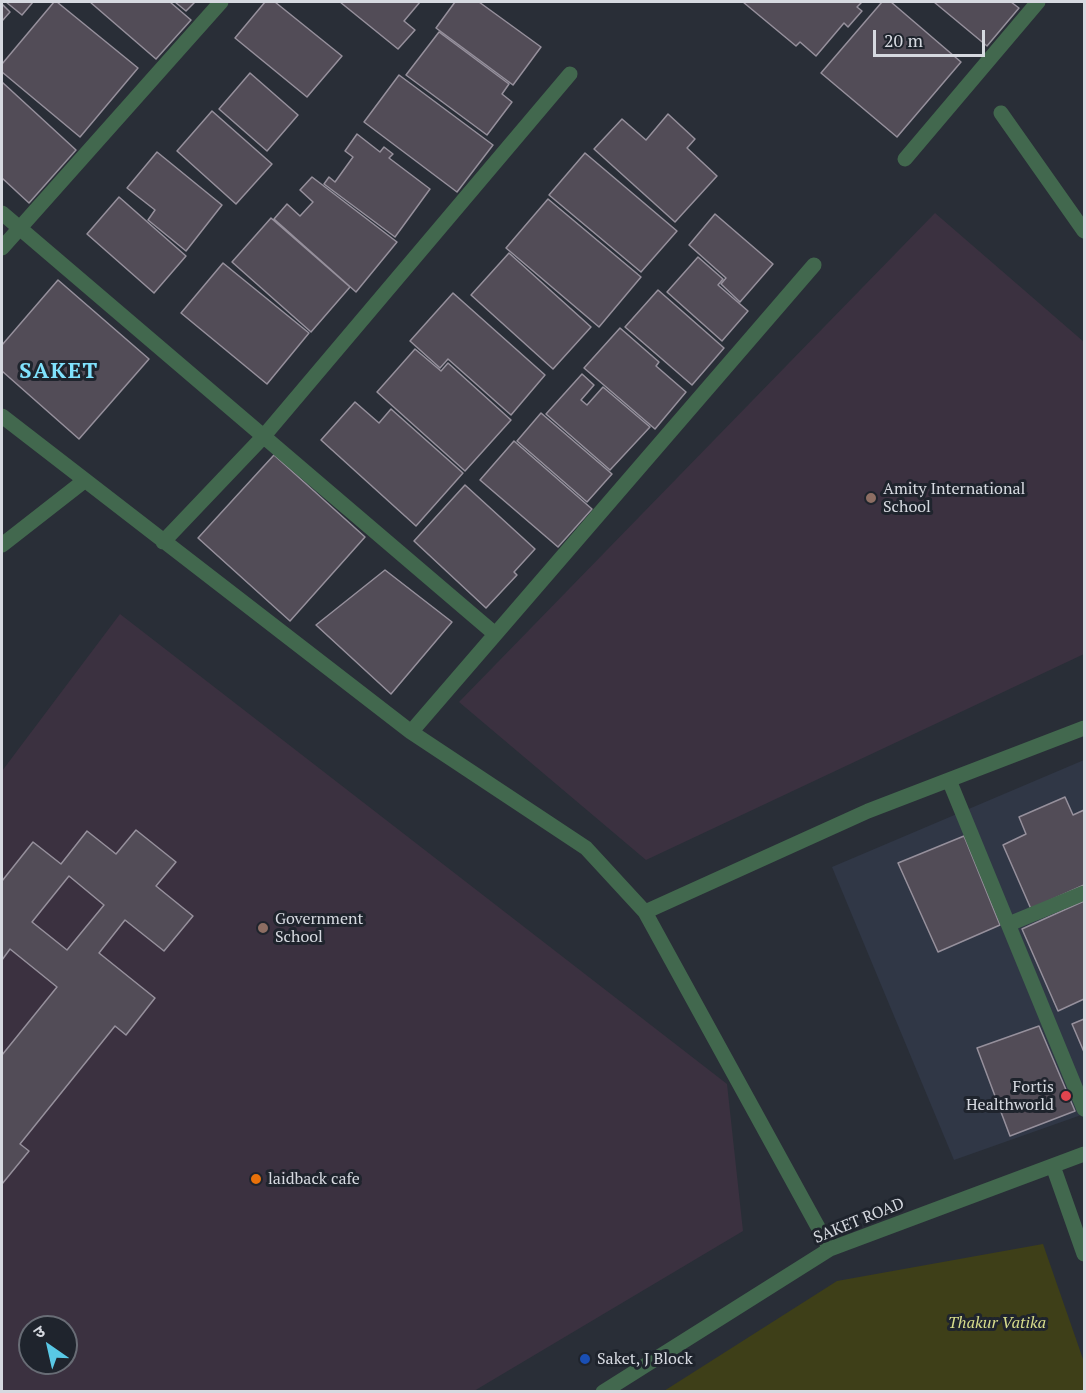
<!DOCTYPE html>
<meta charset="utf-8">
<style>
body{margin:0}
#map{position:relative;width:1086px;height:1393px;overflow:hidden;background:#292e37;font-family:"PT Serif","Noto Sans Devanagari",serif}
canvas{display:block}
.frame{position:absolute;inset:0;border:3px solid #d6d9e0;pointer-events:none}
.north{position:absolute;left:18px;top:1315px;width:60px;height:60px;box-sizing:border-box;background:#1f242d;border:2px solid #686c75;border-radius:50%;rotate:326deg;font-size:16px;font-weight:700;line-height:24px;text-align:center;color:#d6d9e0}
.north::after{content:'';display:block;margin:auto;width:21px;height:27px;background:#59c8e5;clip-path:polygon(50% 0,100% 100%,50% 72%,0 100%)}
.scale{position:absolute;left:873px;top:30px;width:112px;height:27px;box-sizing:border-box;border:3px solid #d6d9e0;border-top:0;padding-left:8px;font-size:18px;line-height:21px;white-space:nowrap;color:#d6d9e0;-webkit-text-stroke:4px #1f242d;paint-order:stroke}
</style>
<div id="map">
<canvas width="1086" height="1393"></canvas>
<div class="frame"></div>
<div class="north">उ</div>
<div class="scale">20 m</div>
</div>
<script>
const context = document.querySelector('canvas').getContext('2d');
context.lineJoin = 'round';
function fill(path, color) { context.fillStyle = color; context.fill(path, 'evenodd'); }
function trace(path, color, width, dash) { context.strokeStyle = color; context.lineWidth = width; context.lineCap = dash ? 'butt' : 'round'; context.setLineDash(dash || []); context.stroke(path); }
function drawText(font, color, halo, rows, align = 'center') {
  context.font = font + ' "PT Serif",serif'; context.lineWidth = 6; context.setLineDash([]); context.textBaseline = 'middle'; context.strokeStyle = halo; context.fillStyle = color; for (const [text, x, y, turn = 0] of rows) {
    context.save(); context.translate(x, y); context.rotate((+turn || 0) * Math.PI / 180); context.textAlign = isNaN(turn) ? turn : align; if (halo) context.strokeText(text, 0, 0); context.fillText(text, 0, 0); context.restore();
  }
}
const built = new Path2D(`
 M 1084,760 L 1084,1114 L 954,1160 L 832,867 Z`);
const education = new Path2D(`
 M 935,213 L 1084,342 L 1084,654 L 646,860 L 459,702 Z
 M 120,614 L 727,1084 L 743,1231 L 474,1391 L 2,1391 L 2,771 ZM 30,1327 L 66,1327 L 66,1363 L 30,1363 Z`);
const green = new Path2D(`
 M 1043,1244 L 1084,1362 L 1084,1391 L 664,1391 L 837,1281 Z`);
const building = new Path2D(`
 M 6,2 L 33,2 L 22,15 Z
 M 54,2 L 57,2 L 138,68 L 80,137 L 2,72 L 2,64 Z
 M 90,2 L 170,2 L 191,20 L 156,59 Z
 M 175,2 L 195,2 L 186,11 Z
 M 265,2 L 275,2 L 342,56 L 307,97 L 235,38 Z
 M 340,2 L 420,2 L 404,21 L 415,30 L 398,49 Z
 M 455,2 L 479,2 L 541,47 L 513,85 L 436,28 Z
 M 743,2 L 862,2 L 857,7 L 862,11 L 848,27 L 844,23 L 816,56 L 800,42 L 796,46 Z
 M 882,2 L 891,2 L 961,62 L 897,137 L 821,73 Z
 M 934,2 L 1011,2 L 1019,8 L 987,46 Z
 M 2,4 L 10,12 L 2,21 Z
 M 439,32 L 509,84 L 502,94 L 512,102 L 487,135 L 406,75 Z
 M 250,73 L 298,115 L 267,151 L 219,109 Z
 M 399,75 L 493,145 L 457,192 L 364,122 Z
 M 2,82 L 76,150 L 29,203 L 2,178 Z
 M 212,111 L 272,164 L 236,204 L 177,151 Z
 M 668,114 L 695,139 L 687,148 L 717,176 L 675,222 L 594,149 L 622,119 L 646,140 Z
 M 357,134 L 380,152 L 384,147 L 393,154 L 389,158 L 430,189 L 395,237 L 324,184 L 329,177 L 335,182 L 353,157 L 345,151 Z
 M 157,152 L 222,205 L 186,251 L 148,220 L 155,210 L 127,188 Z
 M 585,153 L 677,231 L 641,272 L 549,195 Z
 M 312,177 L 397,242 L 356,292 L 274,219 L 287,204 L 300,216 L 313,202 L 300,190 Z
 M 119,197 L 186,256 L 154,293 L 87,234 Z
 M 548,199 L 641,277 L 599,327 L 506,248 Z
 M 715,214 L 773,264 L 740,302 L 721,284 L 726,278 L 689,245 Z
 M 271,218 L 350,287 L 311,332 L 232,262 Z
 M 509,253 L 591,327 L 553,369 L 471,295 Z
 M 698,257 L 723,279 L 718,285 L 748,311 L 722,341 L 667,292 Z
 M 223,263 L 309,333 L 267,384 L 181,313 Z
 M 58,280 L 149,359 L 79,439 L 2,371 L 2,345 Z
 M 658,290 L 724,348 L 692,385 L 625,327 Z
 M 453,293 L 545,375 L 511,415 L 448,359 L 440,368 L 410,341 Z
 M 620,328 L 659,362 L 656,366 L 686,392 L 655,429 L 584,368 Z
 M 415,349 L 441,371 L 448,363 L 511,420 L 465,471 L 377,392 Z
 M 582,374 L 594,385 L 581,400 L 587,405 L 603,387 L 650,427 L 610,470 L 546,414 Z
 M 355,402 L 379,423 L 391,409 L 463,473 L 416,526 L 321,440 Z
 M 541,413 L 612,474 L 587,502 L 517,441 Z
 M 514,441 L 592,509 L 558,547 L 480,480 Z
 M 274,455 L 365,537 L 290,621 L 198,538 Z
 M 465,485 L 535,549 L 514,572 L 517,575 L 486,608 L 414,541 Z
 M 385,570 L 452,622 L 391,694 L 316,625 Z
 M 1065,797 L 1073,815 L 1084,810 L 1084,885 L 1031,909 L 1003,845 L 1026,834 L 1019,817 Z
 M 136,830 L 176,862 L 156,886 L 193,916 L 164,951 L 125,920 L 99,953 L 155,998 L 126,1035 L 115,1026 L 20,1144 L 29,1151 L 2,1184 L 2,1055 L 57,987 L 10,949 L 2,960 L 2,881 L 33,842 L 61,864 L 87,831 L 116,854 ZM 69,876 L 104,905 L 67,950 L 32,922 Z
 M 964,836 L 1000,925 L 938,952 L 898,863 Z
 M 1084,901 L 1084,999 L 1058,1011 L 1022,929 Z
 M 1084,1019 L 1084,1052 L 1072,1024 Z
 M 1039,1026 L 1075,1111 L 1010,1136 L 977,1048 Z`);
const minor = new Path2D(`
 M 1001,113 L 1084,231
 M 905,159 L 1038,2
 M 2,213 L 495,634
 M 2,248 L 221,2
 M 2,416 L 411,732 L 586,848 L 645,912 L 830,1249
 M 163,542 L 263,437 L 570,74
 M 2,545 L 84,481
 M 411,732 L 814,265
 M 949,780 L 1084,1109
 M 645,912 L 868,811 L 1084,728
 M 1009,924 L 1084,893
 M 1053,1166 L 1084,1254
 M 603,1392 L 830,1249 L 1084,1154`);
const markers = [
 [871,498,6,"#8d6e63"],
 [263,928,6,"#8d6e63"],
 [1066,1096,6,"#e0444e"],
 [256,1179,6,"#e8710a"],
 [585,1359,6,"#1a4fb4"]
];
const poiNames = [
 ["Amity International",883,489],
 ["School",883,507],
 ["Government",275,919],
 ["School",275,937],
 ["Fortis",1054,1087,"right"],
 ["Healthworld",1054,1105,"right"],
 ["laidback cafe",268,1179],
 ["Saket, J Block",597,1359]
];
const streetNames = [
 ["SAKET ROAD",859,1221,-22]
];
const parkNames = [
 ["Thakur Vatika",997,1323]
];
const districtNames = [
 ["SAKET",59,372]
];
fill(built, '#303746');
fill(education, '#3b3140');
fill(green, '#3e3f18');
fill(building, '#524c57');
trace(building, '#96909c', 1.5);
trace(minor, '#42684e', 15);
for (const [x, y, r, color] of markers) { const dot = new Path2D(); dot.arc(x, y, r, 0, 2 * Math.PI); context.fillStyle = color; context.fill(dot); trace(dot, '#1f242d', 2); }
drawText('16px', '#d6d9e0', '#1f242d', poiNames, 'left');
drawText('16px', '#d6d9e0', '#1f242d', streetNames);
drawText('italic 16px', '#d7dc8b', '#1f242d', parkNames);
context.letterSpacing = '1.5px';
drawText('bold 22px', '#80e2fd', '#1f242d', districtNames);
context.letterSpacing = '0px';
</script>
